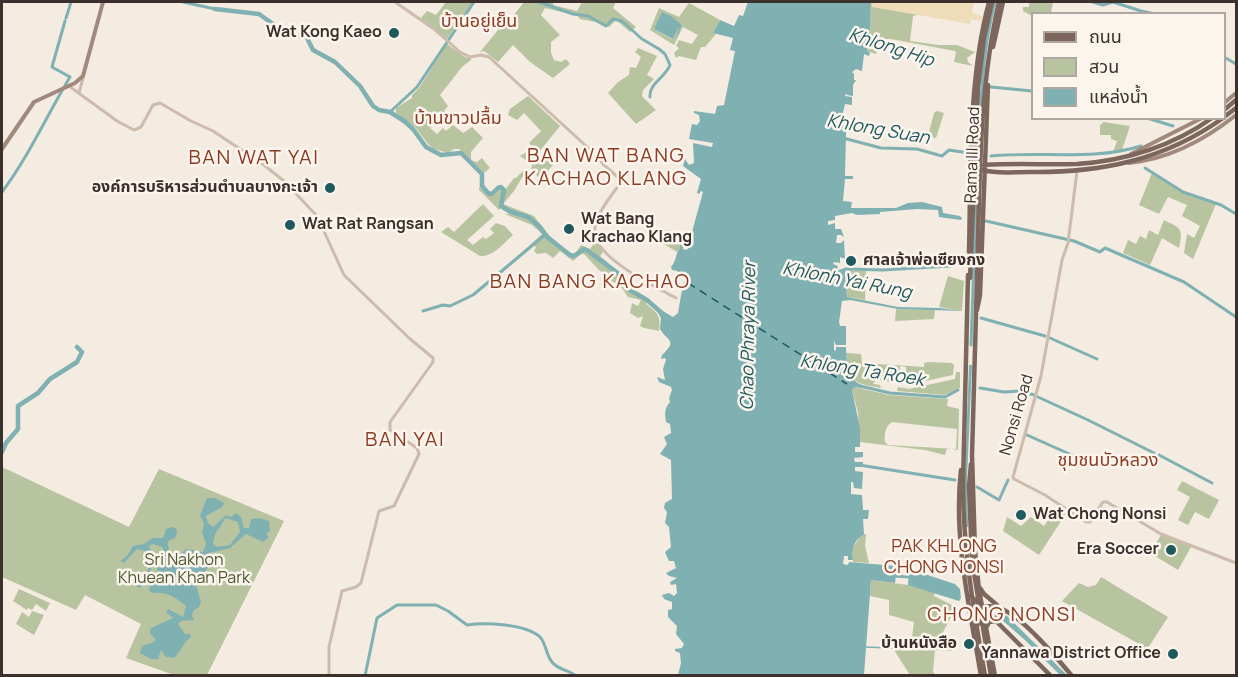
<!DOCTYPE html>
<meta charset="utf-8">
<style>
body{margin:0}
#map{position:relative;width:1238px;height:677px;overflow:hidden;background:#f4ebe1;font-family:Manrope,"Noto Sans Thai",sans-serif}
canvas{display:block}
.frame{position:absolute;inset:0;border:3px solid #3b302b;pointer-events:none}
.legend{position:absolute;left:1031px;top:12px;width:195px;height:108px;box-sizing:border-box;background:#fbf5ee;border:2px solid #aea6a0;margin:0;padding:8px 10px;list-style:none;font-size:18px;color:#3b302b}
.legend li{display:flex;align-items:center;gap:12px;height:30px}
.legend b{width:30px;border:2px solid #aea6a0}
</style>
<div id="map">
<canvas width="1238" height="677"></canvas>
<div class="frame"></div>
<ul class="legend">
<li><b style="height:8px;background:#7d675c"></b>ถนน</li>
<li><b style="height:16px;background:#b8c4a0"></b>สวน</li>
<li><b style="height:16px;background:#7fb0b2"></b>แหล่งน้ำ</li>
</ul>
</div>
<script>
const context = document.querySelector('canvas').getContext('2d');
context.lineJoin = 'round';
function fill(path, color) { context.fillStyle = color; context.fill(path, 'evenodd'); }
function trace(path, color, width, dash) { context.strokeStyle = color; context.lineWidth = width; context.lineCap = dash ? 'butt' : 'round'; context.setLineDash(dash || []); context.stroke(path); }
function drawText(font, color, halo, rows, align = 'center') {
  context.font = font + ' Manrope,"Noto Sans Thai",sans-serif'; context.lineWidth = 5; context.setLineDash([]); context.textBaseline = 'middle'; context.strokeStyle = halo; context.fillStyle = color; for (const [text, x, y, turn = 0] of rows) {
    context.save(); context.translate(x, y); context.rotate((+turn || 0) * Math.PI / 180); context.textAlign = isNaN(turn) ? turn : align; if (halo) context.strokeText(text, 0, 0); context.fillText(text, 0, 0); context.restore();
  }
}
const green = new Path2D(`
 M 446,2 L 473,2 L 447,39 L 421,18 L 427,11 L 436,15 Z
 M 524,2 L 553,2 L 553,5 L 577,11 L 582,2 L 616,2 L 613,8 L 636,27 L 630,32 L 616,20 L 609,27 L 596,22 L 580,19 L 578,16 L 545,8 L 541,15 L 560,35 L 551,42 L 551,53 L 554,60 L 561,62 L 566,59 L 570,64 L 553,78 L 530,62 L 513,45 L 498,62 L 484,51 L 480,52 L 498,30 L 503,18 L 510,20 Z
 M 871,2 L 880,2 L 880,8 L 919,14 L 913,16 L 910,41 L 938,45 L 957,45 L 975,52 L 967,58 L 968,62 L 973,66 L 954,62 L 956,52 L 955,51 L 891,39 L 873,39 L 872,49 L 877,50 L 876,54 L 867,51 L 870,32 Z
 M 1033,2 L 1053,2 L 1051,13 L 1032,14 L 1032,16 L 1023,11 L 1023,7 L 1029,7 L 1029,3 L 1033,3 Z
 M 689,3 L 720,20 L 713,33 L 716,34 L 705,47 L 701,47 L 696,60 L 679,56 L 676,58 L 674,53 L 679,48 L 676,46 L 679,40 L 692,44 L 698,35 L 683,27 L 674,45 L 650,30 L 659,8 L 679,17 ZM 665,13 L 682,25 L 674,44 L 679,26 L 672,39 L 654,29 Z
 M 447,44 L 465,57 L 472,59 L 462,67 L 440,95 L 448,106 L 444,111 L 448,115 L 439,124 L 435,123 L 430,128 L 437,134 L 443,128 L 446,131 L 453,125 L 463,133 L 472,127 L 483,138 L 471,152 L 471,160 L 477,162 L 482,158 L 490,168 L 484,173 L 459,149 L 454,149 L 448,153 L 434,149 L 429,145 L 415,127 L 396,113 L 396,108 L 412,98 L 412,95 L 419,88 Z
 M 638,48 L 657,56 L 647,75 L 654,79 L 643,90 L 642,96 L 656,110 L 636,124 L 608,93 L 618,82 L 629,75 L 630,67 L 636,68 L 641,57 L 635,52 Z
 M 528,96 L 560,126 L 530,163 L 520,156 L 528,151 L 532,146 L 529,143 L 541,131 L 524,113 L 517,120 L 508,115 L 510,109 Z
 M 937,111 L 944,113 L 936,138 L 928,136 L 934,113 Z
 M 1104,122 L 1130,126 L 1122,150 L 1113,152 L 1117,141 L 1111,139 L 1111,135 L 1100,135 L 1100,125 Z
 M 539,155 L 553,165 L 540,179 L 531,169 L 532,165 Z
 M 524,170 L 526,171 L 514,191 L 503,204 L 534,216 L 549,235 L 570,254 L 575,254 L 581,245 L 590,249 L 596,240 L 603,252 L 600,256 L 624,276 L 632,289 L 649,299 L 646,304 C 658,313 661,316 659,331 L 644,328 L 640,326 L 643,316 L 638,318 L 630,313 L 632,303 L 638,306 L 641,300 L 628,297 L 620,285 L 611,281 L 612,278 L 599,270 L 584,254 L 581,254 L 573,261 L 560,251 L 553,258 L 546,253 L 537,254 L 534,251 L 536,247 L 533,245 L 493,281 L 490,278 L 507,266 L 542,234 L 532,225 L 505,214 L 509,214 L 511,210 L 502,206 L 499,210 L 479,190 L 479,187 L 493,196 L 500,189 L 502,191 L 505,190 L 514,178 L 516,178 Z
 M 1152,173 L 1181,192 L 1216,204 L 1193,259 L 1184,253 L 1187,234 L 1194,238 L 1200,226 L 1182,216 L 1187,205 L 1168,197 L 1159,214 L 1139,205 Z
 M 483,204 L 494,216 L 467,240 L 473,245 L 483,237 L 486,239 L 494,233 L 490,229 L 496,223 L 505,226 L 513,235 C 504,243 493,257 480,256 L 441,232 L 448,227 L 454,232 Z
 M 1164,220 C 1180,228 1184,228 1179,248 L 1162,238 L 1150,265 L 1123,253 L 1128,240 L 1136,244 L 1140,236 L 1146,239 L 1149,230 L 1158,235 Z
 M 667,230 L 681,234 L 676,242 L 680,243 L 680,248 L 677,252 L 659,241 Z
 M 845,271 L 866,271 L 865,300 L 847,297 Z
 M 948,276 L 964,281 L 962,311 L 939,307 Z
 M 896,309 L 935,310 L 934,319 L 895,321 Z
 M 846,353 L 861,354 L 862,363 L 924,367 L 924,363 L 928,362 L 952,363 L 954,365 L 953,375 L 907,385 L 906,367 L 900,366 L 900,383 L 876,380 L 873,384 L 880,385 L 881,388 C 852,383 850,382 846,353 Z
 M 956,372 L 960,372 L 960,388 L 945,395 L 897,391 L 898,387 L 909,389 L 955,379 Z
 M 855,387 L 889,395 L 948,399 L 947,406 L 959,409 L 958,450 L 947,448 L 945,455 L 925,450 L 860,442 L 858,412 L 852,390 ZM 892,422 L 957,429 L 956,449 L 888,445 L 885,442 C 884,434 885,427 892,422 Z
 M 2,467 L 129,527 L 159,469 L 284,521 L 207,675 L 174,675 L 126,658 L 141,624 L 85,595 L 76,610 L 2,577 Z
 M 1182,481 L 1219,500 L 1209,519 L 1195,512 L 1188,525 L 1178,520 L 1190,497 L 1177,490 Z
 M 1058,506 L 1067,512 L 1039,555 L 1003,531 L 1007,517 L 1021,526 L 1031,517 L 1044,526 Z
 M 862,534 L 866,534 L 865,546 L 869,563 L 853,562 L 852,549 Z
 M 1161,535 L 1191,547 L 1178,570 L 1150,553 Z
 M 1101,577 L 1168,617 L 1146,651 L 1141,645 L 1062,601 L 1079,583 L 1088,587 L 1096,585 Z
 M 871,580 L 908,585 L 935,592 L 934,596 L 956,607 L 941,636 L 954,648 L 952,651 L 935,650 L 933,672 L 936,675 L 910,675 L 894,650 L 895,646 L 911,646 L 914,622 L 889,615 L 889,600 L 870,596 Z
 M 19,589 L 50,603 L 46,611 L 36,604 L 32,610 L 28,608 L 27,610 L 13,601 Z
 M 32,611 L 44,615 L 34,635 L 16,624 L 22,612 L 29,617 Z`);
const sand = new Path2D(`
 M 871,2 L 974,2 L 972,13 L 982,16 L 981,21 L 971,19 L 970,24 L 872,7 Z`);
const water = new Path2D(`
 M 748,2 L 871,2 L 870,32 L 867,51 L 870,52 L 869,56 L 864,54 L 862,71 L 856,69 L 852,72 L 854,74 L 854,80 L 856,80 L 853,85 L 853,96 L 847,95 L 846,93 L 845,96 L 852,97 L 852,105 L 845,104 L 842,117 L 838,117 L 836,123 L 845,126 L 846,131 L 845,176 L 853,176 L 853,179 L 845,179 L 843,201 L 852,202 L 851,208 L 896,208 L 908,203 L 922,202 L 942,207 L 943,213 L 960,216 L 962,218 L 961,220 L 939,217 L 938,210 L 917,209 L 880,212 L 880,214 L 857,215 L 852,213 L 835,216 L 835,220 L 828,221 L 828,225 L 835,223 L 835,229 L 841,229 L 844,237 L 841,235 L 837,235 L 836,243 L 841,243 L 844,240 L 845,259 L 840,257 L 840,263 L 834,262 L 833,264 L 838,266 L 837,270 L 845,269 L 847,297 L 898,307 L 939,308 L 963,311 L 898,309 L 850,300 L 842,301 L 839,322 L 840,326 L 846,326 L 846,345 L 836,345 L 834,341 L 834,350 L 836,351 L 836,347 L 846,347 C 847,361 846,379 862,385 L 862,388 L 855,387 L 852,390 L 860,428 L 860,447 L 855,447 L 855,452 L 863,452 L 863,457 L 854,458 L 855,462 L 863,462 L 863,467 L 855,467 L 855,471 L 863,472 L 862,489 L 854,488 L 853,482 L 851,482 L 851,494 L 862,495 L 863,510 L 869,510 L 868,519 L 863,519 L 864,534 C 854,541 851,548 853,560 L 848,560 L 848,556 L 844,556 L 843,564 L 848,565 L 849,562 L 897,566 L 895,583 L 871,580 L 864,675 L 678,675 L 681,663 L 680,653 L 675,651 L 675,649 L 682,648 L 684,644 L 676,634 L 677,626 L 668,617 L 668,610 L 672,609 L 672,602 L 664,599 L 662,595 L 669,593 L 674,596 L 677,593 L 676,584 L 671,585 L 670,582 L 677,578 L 669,576 L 666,573 L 676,568 L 674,561 L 669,561 L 665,552 L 671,547 L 669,527 L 665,523 L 667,512 L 664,508 L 665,503 L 672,499 L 671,460 L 660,454 L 667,444 L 664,437 L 671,433 L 670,424 L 666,422 C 665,413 664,409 670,402 L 669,398 L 672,390 L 671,387 L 659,382 L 657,377 L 665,380 L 663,369 L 666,360 L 665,358 L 661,359 L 662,355 C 678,340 668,342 660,329 L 661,318 L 658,313 L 661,310 L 673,317 L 678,313 L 683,284 L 686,278 L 677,271 L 672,270 L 671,267 C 677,260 675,254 680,248 L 680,243 L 676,242 L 681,234 L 686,236 L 683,249 L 687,250 L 703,192 L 701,191 L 699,194 L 697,193 L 701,179 L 683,166 L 685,159 L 689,165 L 694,163 L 693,143 L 712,147 L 713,143 L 689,139 L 692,124 L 697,125 L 700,121 L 699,115 L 694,113 L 694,111 L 715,114 L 717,106 L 724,105 L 735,51 L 730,50 L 733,38 L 713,33 L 720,20 L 734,26 L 739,15 L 743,16 Z
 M 662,12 L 671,16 L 682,25 L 674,44 L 679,26 L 673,39 L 654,29 Z
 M 969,365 L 972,365 L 967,479 L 968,527 L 965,527 L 965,472 Z
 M 207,498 L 215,498 L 224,503 L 222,507 L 206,516 L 208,523 L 213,527 L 226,515 L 231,517 L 236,513 L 241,517 L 244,528 L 249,528 L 251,519 L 259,518 L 269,521 L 270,531 L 266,534 L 269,537 L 263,542 L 246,534 L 230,548 L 209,553 L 208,567 L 196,585 L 201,602 L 199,607 L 193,611 L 192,616 L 194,620 L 181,621 L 178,624 L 185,634 L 190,634 L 191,637 C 183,643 181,651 174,658 L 166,657 L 161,650 L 158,659 L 151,659 L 140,653 L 142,646 L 152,643 L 156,640 L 150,633 L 151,628 L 173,618 L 166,612 L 168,609 L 183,617 L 186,606 C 173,596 168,592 152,593 L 149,590 L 151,582 L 156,576 L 162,576 L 157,570 C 158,562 167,555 162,547 L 153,544 L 149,546 C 156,560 151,576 140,588 L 119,576 L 140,581 L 148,571 L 148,565 L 144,562 L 147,557 L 145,551 L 137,549 L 124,563 L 120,561 L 127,556 L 133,546 L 144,544 L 153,538 L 163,538 L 166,529 L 172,527 L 176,528 L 177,533 L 175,538 L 168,541 L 169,553 L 174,562 L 186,549 L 203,552 L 206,544 L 202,532 L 204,523 L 200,516 ZM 225,518 L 238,522 L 240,532 L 230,545 L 217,547 L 213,544 C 215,529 220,530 225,518 Z
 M 909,569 L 955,584 L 960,589 L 961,598 L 959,601 L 908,585 Z
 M 1006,615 L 1067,675 L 1060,675 L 1025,640 L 1002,620 Z`);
const stream = new Path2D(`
 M 866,647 L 913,649`);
const canal = new Path2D(`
 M 183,2 L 215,9
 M 539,2 L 573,14 L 588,16 L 606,26 L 613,19 L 622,21 L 642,39 L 659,49 L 665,54 L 670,65 C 665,78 649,83 650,97
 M 1093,2 L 1103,5 L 1113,2 L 1141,11 L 1155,14
 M 66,18 L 71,2
 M 1224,57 L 1236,64
 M 991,87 L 1032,91
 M 390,112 L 417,87 L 474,2
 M 1147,118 L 1173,126
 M 843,138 L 881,148 L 917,149 L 942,156 L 949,150 L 968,153
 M 991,156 C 1041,151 1093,161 1141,146
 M 978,163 C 981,108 981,54 995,2
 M 1145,168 L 1183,192 L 1221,205 L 1236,214
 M 2,192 C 29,156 47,115 70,77 L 52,67 L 65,21
 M 986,221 L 1074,241 L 1100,252 L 1105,248 L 1184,282 L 1236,317
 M 841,271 L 846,269 L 883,270 L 950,266
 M 423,311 L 443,305 L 450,306 L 473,295 L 546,234
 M 981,318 L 1045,336
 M 1050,338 L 1097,359
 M 971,345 L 977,173
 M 860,386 L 890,393 L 945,397 L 958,390
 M 980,388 L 1004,392 L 1020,391 L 1034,395
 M 1038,397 L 1088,420 L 1154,453
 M 1027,435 L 1074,456
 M 1159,455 L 1212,483
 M 859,465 L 955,480
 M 977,487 L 999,500 L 1008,480
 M 892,576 L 910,577
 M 365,676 L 377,618 L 397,605 L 436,605 L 448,611 L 467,625 C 485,622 526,624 540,637 C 546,643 546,655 552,662 C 558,670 569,670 576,676`);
const river = new Path2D(`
 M 215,9 L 259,14 L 290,36 L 306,36 L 313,50 L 335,62 L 360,86 L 373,106 L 379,110 L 390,112 L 404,121 L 413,129 L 426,147 L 441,155 L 461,153 L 482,174 L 482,186 L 488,193 L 492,194 L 498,188 L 501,187 L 504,190 L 501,206 L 509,211 L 528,217 L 540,227 L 547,237 L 570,255 L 574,256 L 584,249 L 588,251 L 623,277 L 630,290 L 647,300 L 664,315
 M 2,452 L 6,443 L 18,429 L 18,406 L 38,393 L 50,379 L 77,362 L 82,352 L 77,347`);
const ferry = new Path2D(`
 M 688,283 L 847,384`);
const tertiary = new Path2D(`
 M 395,2 L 434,29 L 460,52 L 470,57 L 481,55 L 489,57 L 597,156 L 604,165 L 620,179 L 621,182 C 612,195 598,211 595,227 C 588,255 656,287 676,298
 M 69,86 L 117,121 L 134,130 L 141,127 L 153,105 L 160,103 L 191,121 L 213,131 L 264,165 L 284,181 L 317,216 L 344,275 L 409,338 L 433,358 L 433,362 L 390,422 L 390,430 L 417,448 L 419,454 L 394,506 L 379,511 L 361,583 L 356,587 L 342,591 L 329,647 L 329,676
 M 79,93 L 83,78
 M 1077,171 L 1068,243 L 1062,260 L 1041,376 L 1013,477 L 1014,479 L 1045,495 L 1086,522 L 1090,522 L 1103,502 L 1107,502 L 1161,534 L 1236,563`);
const secondary = new Path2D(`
 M 1224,103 L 1236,93
 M 2,149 L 34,102 L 75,83 L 83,76 L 103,2
 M 1131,154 L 1202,118
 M 1129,163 C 1169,159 1206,139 1236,115`);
const primary = new Path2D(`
 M 993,47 L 1003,2
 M 1224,110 L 1236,100
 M 1224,117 L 1236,108
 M 984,165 C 1015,163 1046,165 1077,164 C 1125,161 1173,146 1212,118
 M 982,170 C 997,174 1013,172 1028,172 C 1099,173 1163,161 1223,118
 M 969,252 C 971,171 968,80 989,2
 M 977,310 L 980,295 L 988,85
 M 972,455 L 975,551 L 979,590 L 995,676
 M 972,456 L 977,278
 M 961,470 C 953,538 970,609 981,676
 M 963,485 L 968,275
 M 969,486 L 971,464
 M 980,588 L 984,594 L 997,605
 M 971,596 L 1051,676
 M 972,611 L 976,607 C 986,606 994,605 1004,610 C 1025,620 1056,657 1072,676
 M 975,626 L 979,623 L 987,626 L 989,622 L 996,621 L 997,616 L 1006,611`);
const primaryBridge = new Path2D(`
 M 970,278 L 978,87 L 984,38 L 992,2
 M 977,278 C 980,186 978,92 999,2
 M 963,485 C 963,550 974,612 985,676
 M 969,486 L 972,561 L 991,676`);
const markers = [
 [394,33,6,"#1f5a5e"],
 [330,188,6,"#1f5a5e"],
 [290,225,6,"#1f5a5e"],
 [569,229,6,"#1f5a5e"],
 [851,261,6,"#1f5a5e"],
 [1021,515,6,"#1f5a5e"],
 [1171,550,6,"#1f5a5e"],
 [969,644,6,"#1f5a5e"],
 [1173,654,6,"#1f5a5e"]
];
const poiNames = [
 ["Wat Kong Kaeo",382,33],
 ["องค์การบริหารส่วนตำบลบางกะเจ้า",318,188],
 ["Wat Bang",581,220,"left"],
 ["Krachao Klang",581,238,"left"],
 ["Wat Rat Rangsan",302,225,"left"],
 ["ศาลเจ้าพ่อเซียงกง",863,261,"left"],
 ["Wat Chong Nonsi",1033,515,"left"],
 ["Era Soccer",1159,550],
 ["บ้านหนังสือ",957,644],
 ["Yannawa District Office",1161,654]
];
const streetNames = [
 ["Rama III Road",973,155,-88],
 ["Nonsi Road",1017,415,-74]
];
const parkNames = [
 ["Sri Nakhon",184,561],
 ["Khuean Khan Park",184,579]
];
const neighbourhoodNames = [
 ["บ้านอยู่เย็น",479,22],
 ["บ้านขาวปลื้ม",458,119],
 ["ชุมชนบัวหลวง",1108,461],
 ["PAK KHLONG",944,547],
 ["CHONG NONSI",944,568]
];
const waterNames = [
 ["Khlong Hip",891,48,18],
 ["Khlong Suan",878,130,10],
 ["Khlonh Yai Rung",847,281,11],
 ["Chao Phraya River",749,336,-89],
 ["Khlong Ta Roek",862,371,9]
];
const quarterNames = [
 ["BAN WAT BANG",606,156],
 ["KACHAO KLANG",606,179],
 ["BAN WAT YAI",254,158],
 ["BAN BANG KACHAO",590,282],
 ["BAN YAI",405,440],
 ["CHONG NONSI",1002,615]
];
fill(green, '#b8c4a0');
fill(sand, '#efdcb8');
fill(water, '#7fb0b2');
trace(stream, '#7fb0b2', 1.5);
trace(canal, '#7fb0b2', 3);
trace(river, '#7fb0b2', 4.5);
trace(ferry, '#1f5a5e', 1.5, [8, 6]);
trace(tertiary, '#cdbbac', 3);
trace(secondary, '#a18a7d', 4);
trace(primary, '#7d675c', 4.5);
trace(primaryBridge, '#7d675c', 4.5);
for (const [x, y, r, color] of markers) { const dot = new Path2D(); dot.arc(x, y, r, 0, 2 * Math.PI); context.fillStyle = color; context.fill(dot); trace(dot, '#fbf5ee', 2); }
drawText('bold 16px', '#3b302b', '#fbf5ee', poiNames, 'right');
drawText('16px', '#3b302b', '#fbf5ee', streetNames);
drawText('16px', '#4a5a2e', '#fbf5ee', parkNames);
drawText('18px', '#8c3b22', '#fbf5ee', neighbourhoodNames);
drawText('italic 18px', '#1f5a5e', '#fbf5ee', waterNames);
context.letterSpacing = '1.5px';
drawText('20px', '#8c3b22', '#fbf5ee', quarterNames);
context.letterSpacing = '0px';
</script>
